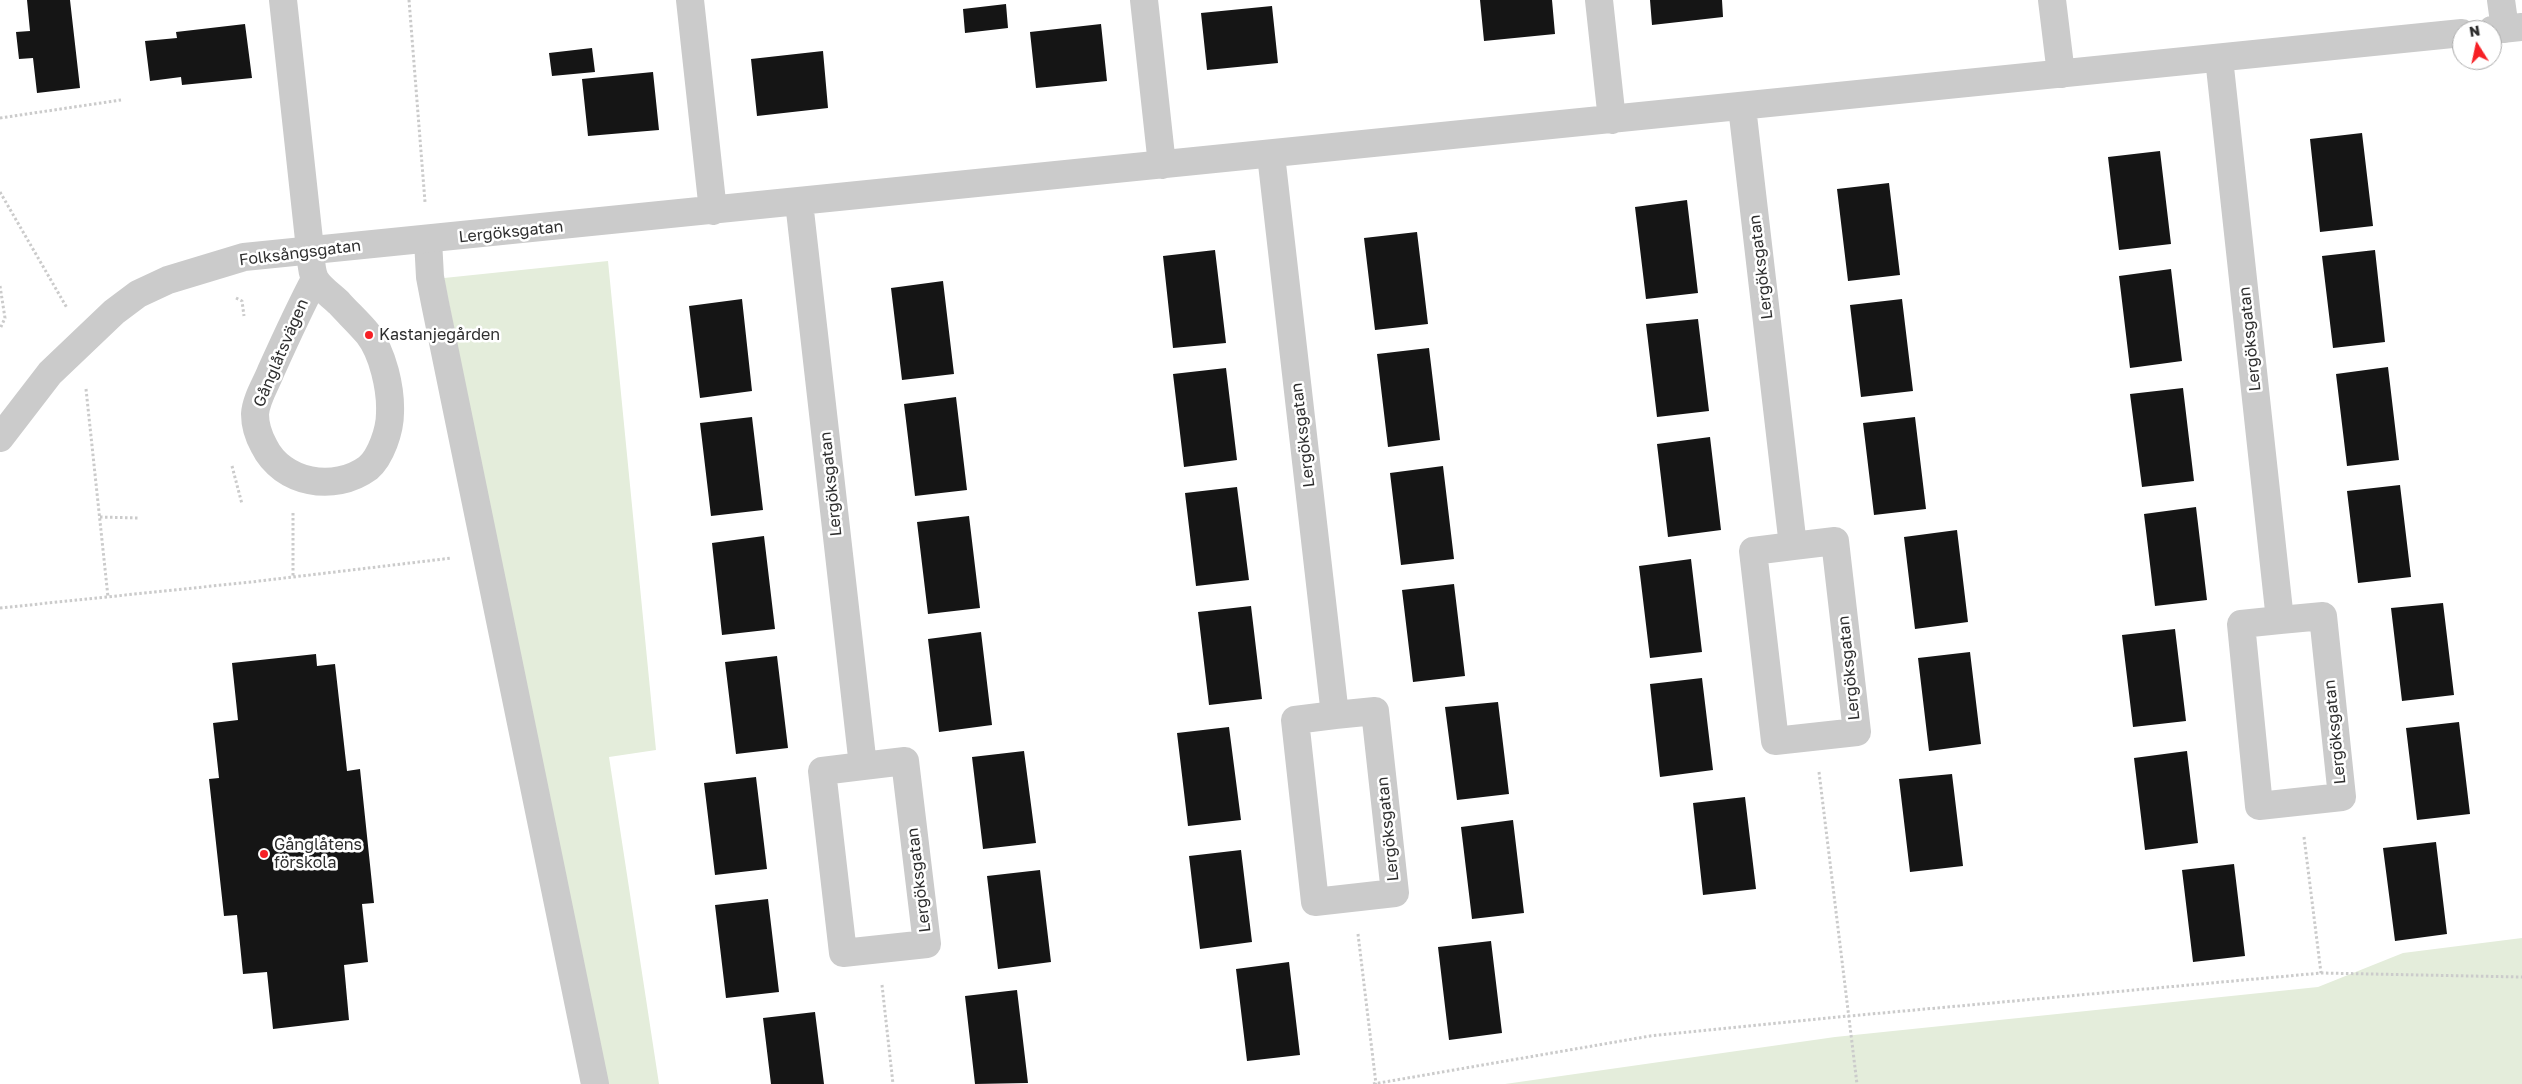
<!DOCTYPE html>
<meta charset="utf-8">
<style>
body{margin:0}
#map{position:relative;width:2522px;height:1084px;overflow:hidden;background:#fff;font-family:"Golos Text",sans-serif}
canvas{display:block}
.north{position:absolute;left:2452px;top:20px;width:50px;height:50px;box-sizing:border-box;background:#fff;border:1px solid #ababab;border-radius:50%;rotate:350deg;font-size:14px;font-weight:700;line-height:20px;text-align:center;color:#2e2e2e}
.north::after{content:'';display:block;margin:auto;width:18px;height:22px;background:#f62025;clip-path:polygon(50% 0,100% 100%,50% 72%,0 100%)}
</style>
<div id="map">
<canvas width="2522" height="1084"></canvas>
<div class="north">N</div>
</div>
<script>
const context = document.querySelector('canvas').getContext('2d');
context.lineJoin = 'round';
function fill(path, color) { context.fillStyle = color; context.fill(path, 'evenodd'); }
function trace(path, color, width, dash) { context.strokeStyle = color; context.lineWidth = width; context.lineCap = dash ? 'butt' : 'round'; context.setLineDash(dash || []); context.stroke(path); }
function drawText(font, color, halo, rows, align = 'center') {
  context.font = font + ' "Golos Text",sans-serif'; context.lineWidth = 5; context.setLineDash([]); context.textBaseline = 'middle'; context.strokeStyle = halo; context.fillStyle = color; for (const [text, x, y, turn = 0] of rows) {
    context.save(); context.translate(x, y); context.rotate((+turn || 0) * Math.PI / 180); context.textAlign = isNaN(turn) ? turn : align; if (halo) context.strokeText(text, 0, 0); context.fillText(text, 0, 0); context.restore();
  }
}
const green = new Path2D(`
 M 608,261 L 656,750 L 609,757 L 659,1084 L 603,1084 L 444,278 Z
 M 2522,938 L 2522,1084 L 1505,1084 L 1835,1037 L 2318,987 L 2403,953 Z`);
const building = new Path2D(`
 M 27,0 L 70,0 L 80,88 L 37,93 L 33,58 L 19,59 L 16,32 L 30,31 Z
 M 1480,0 L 1552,0 L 1555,34 L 1484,41 Z
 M 1650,0 L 1722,0 L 1723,17 L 1652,25 Z
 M 1006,4 L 1008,28 L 965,33 L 963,9 Z
 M 1272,6 L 1278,63 L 1207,70 L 1201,13 Z
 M 245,24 L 252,78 L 182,85 L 181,77 L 150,81 L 145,41 L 177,38 L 176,32 Z
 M 1101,24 L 1107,81 L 1036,88 L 1030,32 Z
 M 592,48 L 595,72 L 552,76 L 549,53 Z
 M 823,51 L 828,108 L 757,116 L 751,59 Z
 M 653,72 L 659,130 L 588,136 L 582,79 Z
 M 2362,133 L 2373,226 L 2320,232 L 2310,139 Z
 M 2160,151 L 2171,244 L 2119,250 L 2108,157 Z
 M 1889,183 L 1900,275 L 1848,281 L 1837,189 Z
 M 1687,200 L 1698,293 L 1646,299 L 1635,207 Z
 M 1417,232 L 1428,324 L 1375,330 L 1364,238 Z
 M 1215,250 L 1226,343 L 1173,348 L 1163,256 Z
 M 2375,250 L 2385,342 L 2333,348 L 2322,256 Z
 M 2171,269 L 2182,361 L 2130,368 L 2119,276 Z
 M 943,281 L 954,374 L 902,380 L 891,288 Z
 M 742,299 L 752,391 L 700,398 L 689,306 Z
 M 1902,299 L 1913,391 L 1861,397 L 1850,305 Z
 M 1698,319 L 1709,411 L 1657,417 L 1646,324 Z
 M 1429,348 L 1440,440 L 1388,447 L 1377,354 Z
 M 2388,367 L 2399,460 L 2347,466 L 2336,374 Z
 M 1226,368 L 1237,460 L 1184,467 L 1173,374 Z
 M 2183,388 L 2194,481 L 2142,487 L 2130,394 Z
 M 956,397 L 967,490 L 915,496 L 904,404 Z
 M 752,417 L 763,510 L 711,516 L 700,423 Z
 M 1915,417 L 1926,509 L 1874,515 L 1863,423 Z
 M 1710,437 L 1721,530 L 1668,537 L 1657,444 Z
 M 1443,466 L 1454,559 L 1401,565 L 1390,473 Z
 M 2400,485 L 2411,577 L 2358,583 L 2347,491 Z
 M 1237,487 L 1249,580 L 1196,586 L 1185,493 Z
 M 2196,507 L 2207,600 L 2155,606 L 2144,514 Z
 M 969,516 L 980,608 L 928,614 L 917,522 Z
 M 1957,530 L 1968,622 L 1915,629 L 1904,537 Z
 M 764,536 L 775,629 L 722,635 L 712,543 Z
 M 1691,559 L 1702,652 L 1650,658 L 1639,566 Z
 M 1454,584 L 1465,676 L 1413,682 L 1402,590 Z
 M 2443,603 L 2454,695 L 2402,701 L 2391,608 Z
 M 1251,606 L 1262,699 L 1209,705 L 1198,612 Z
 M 2175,629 L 2186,721 L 2133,727 L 2122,635 Z
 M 981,632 L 992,725 L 939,732 L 928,639 Z
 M 1970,652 L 1981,744 L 1929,751 L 1918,658 Z
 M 316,654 L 317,666 L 335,664 L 347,771 L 360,769 L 374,903 L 362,904 L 368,962 L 344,965 L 349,1020 L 273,1029 L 267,972 L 243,974 L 237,915 L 224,916 L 209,779 L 219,778 L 213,723 L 238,720 L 232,663 Z
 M 777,656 L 788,748 L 736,754 L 725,662 Z
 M 1702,678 L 1713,770 L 1660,777 L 1650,684 Z
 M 1498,702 L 1509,794 L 1457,800 L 1445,707 Z
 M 2459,722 L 2470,814 L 2417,820 L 2406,728 Z
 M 1229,727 L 1241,820 L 1188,826 L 1177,733 Z
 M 1024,751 L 1036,843 L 983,849 L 972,757 Z
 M 2187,751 L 2198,843 L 2145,850 L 2134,758 Z
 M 1952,774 L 1963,866 L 1910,872 L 1899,779 Z
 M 756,777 L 767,869 L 715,875 L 704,783 Z
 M 1745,797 L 1756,889 L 1703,895 L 1693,803 Z
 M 1513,820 L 1524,913 L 1472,919 L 1461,827 Z
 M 2436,842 L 2447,934 L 2395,941 L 2383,848 Z
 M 1241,850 L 1252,942 L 1200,949 L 1189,856 Z
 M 2234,864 L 2245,956 L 2193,962 L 2182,870 Z
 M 1040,870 L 1051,962 L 998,969 L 987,876 Z
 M 768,899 L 779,992 L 726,998 L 715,905 Z
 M 1491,941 L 1502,1033 L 1449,1040 L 1438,947 Z
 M 1289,962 L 1300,1055 L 1247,1061 L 1236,969 Z
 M 1017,990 L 1028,1083 L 975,1084 L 965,996 Z
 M 815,1012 L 824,1084 L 771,1084 L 763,1018 Z`);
const path = new Path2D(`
 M 409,0 L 425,202
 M 0,118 L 121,100
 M 0,192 L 67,308
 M 0,286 L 5,318 L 0,329
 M 236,298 L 242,301 L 244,316
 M 86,389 L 108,597
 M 232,466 L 242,504
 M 293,513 L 293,577
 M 100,517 L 138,518
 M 0,608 L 251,582 L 452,558
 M 1819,772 L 1857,1084
 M 2304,837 L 2321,973
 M 1358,934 L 1376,1084
 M 882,985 L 893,1084
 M 1373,1084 L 1650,1036 L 1849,1016 L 2321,973 L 2522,977`);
const pedestrian = new Path2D(`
 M 428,240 L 430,277 L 435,303 L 595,1084`);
const minor = new Path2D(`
 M 283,0 L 310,249 C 311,258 311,271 315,279 C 320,288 332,296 339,303 C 348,313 359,323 368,334 C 383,353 391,389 390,413 C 390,430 381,457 368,468 C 334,493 282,483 264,446 C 259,437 255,425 255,414 C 256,399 266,384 271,371 C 285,340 299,309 315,279
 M 690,0 L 713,211
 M 1144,0 L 1162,165
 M 1599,0 L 1612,120
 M 2052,0 L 2061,74
 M 2501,0 L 2505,29
 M 2492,30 L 2522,27
 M 2219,58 L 2280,620 L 2241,624 L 2259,806 L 2342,797 L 2323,616 L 2280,620
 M 1742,107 L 1793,546 L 1753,551 L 1775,741 L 1857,732 L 1835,541 L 1793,546
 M 1271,155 L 1335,715 L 1295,720 L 1315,902 L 1395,893 L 1375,711 L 1335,715
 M 799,202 L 863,766 L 822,771 L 843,953 L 927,944 L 905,761 L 863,766
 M 0,438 L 50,373 L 114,312 L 138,294 L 168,280 L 244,257 L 2462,33`);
const markers = [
 [369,335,5,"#f62025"],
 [264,854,5,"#f62025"]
];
const streetNames = [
 ["Lergöksgatan",511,232,-6],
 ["Folksångsgatan",300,253,-7],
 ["Lergöksgatan",1761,267,-97],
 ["Lergöksgatan",2250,339,-96],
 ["Gånglåtsvägen",281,353,-67],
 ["Lergöksgatan",1303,435,-97],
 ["Lergöksgatan",831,484,-96],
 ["Lergöksgatan",1849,668,-96],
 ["Lergöksgatan",2335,732,-96],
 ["Lergöksgatan",1388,829,-96],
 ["Lergöksgatan",919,880,-97]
];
const poiNames = [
 ["Kastanjegården",379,335],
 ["Gånglåtens",274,845],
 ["förskola",274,863]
];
fill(green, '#e4eddb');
fill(building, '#151515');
trace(path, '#cbcbcb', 3, [2.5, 2.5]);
trace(pedestrian, '#cbcbcb', 28);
trace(minor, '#cbcbcb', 28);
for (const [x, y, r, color] of markers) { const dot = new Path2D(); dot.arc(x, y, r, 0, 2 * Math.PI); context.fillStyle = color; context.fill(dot); trace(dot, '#fff', 2); }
drawText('16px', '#2e2e2e', '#fff', streetNames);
drawText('16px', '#2e2e2e', '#fff', poiNames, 'left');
</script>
